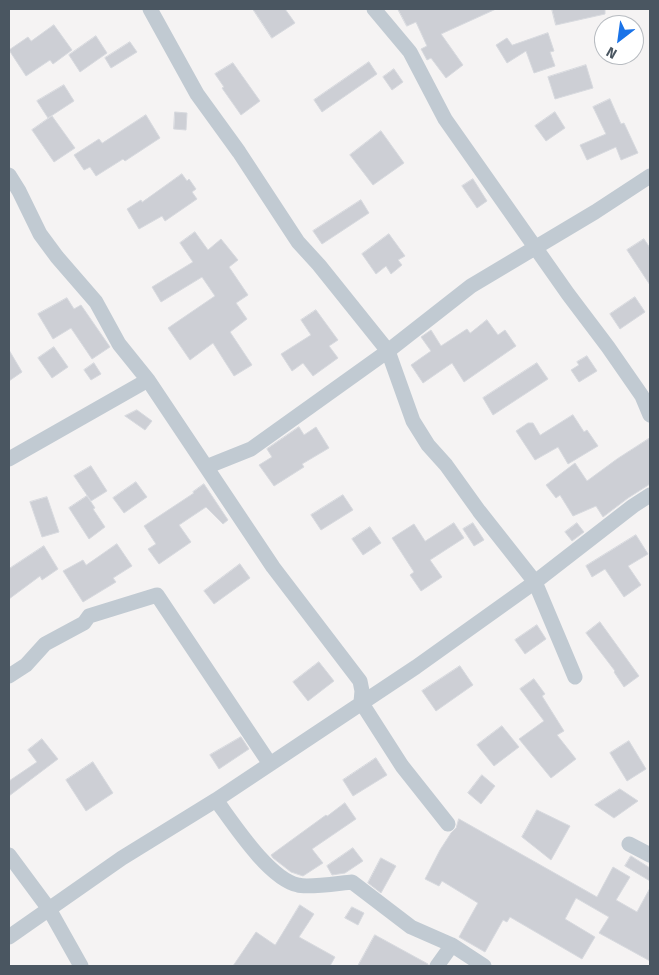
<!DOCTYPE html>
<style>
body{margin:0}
#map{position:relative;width:659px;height:975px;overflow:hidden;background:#f5f3f3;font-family:"Fira Sans",sans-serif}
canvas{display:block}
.frame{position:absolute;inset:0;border:10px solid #4a5661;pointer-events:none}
.north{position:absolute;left:594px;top:15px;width:50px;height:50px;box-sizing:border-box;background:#fff;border:1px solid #b7bbc0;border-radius:50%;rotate:210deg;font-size:14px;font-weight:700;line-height:20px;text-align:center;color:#4a5661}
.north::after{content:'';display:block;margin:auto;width:18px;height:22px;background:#1a73e8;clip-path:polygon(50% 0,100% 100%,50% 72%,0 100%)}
</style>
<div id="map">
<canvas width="659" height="975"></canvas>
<div class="frame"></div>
<div class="north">N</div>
</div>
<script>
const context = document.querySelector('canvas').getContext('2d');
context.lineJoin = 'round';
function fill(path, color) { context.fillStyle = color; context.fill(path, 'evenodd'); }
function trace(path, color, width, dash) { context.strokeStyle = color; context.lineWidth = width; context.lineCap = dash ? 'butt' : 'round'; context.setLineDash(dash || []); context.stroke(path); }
const building = new Path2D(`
 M 253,9 L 285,9 L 295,23 L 272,38 Z
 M 398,9 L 496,9 L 441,34 L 463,65 L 446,78 L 431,58 L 427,60 L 421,49 L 427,46 L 416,22 L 407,26 Z
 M 552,9 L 605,9 L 605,14 L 556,25 Z
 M 54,25 L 72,50 L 53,64 L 50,60 L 26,76 L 9,50 L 28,37 L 31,41 Z
 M 548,33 L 554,51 L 550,52 L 555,66 L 534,73 L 526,51 L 507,63 L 496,45 L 507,38 L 512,45 Z
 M 96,36 L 107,53 L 80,72 L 69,55 Z
 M 130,42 L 137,52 L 111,68 L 105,58 Z
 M 369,62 L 377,74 L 322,112 L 314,100 Z
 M 233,63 L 260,101 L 241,115 L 222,88 L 224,87 L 215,74 Z
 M 586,65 L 593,88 L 555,99 L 548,77 Z
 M 394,69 L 403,82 L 392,90 L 383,77 Z
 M 64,85 L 74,101 L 48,118 L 37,101 Z
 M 610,99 L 621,124 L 624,123 L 638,153 L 621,160 L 616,147 L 587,160 L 580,145 L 606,134 L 593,107 Z
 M 175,112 L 187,113 L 186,130 L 174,129 Z
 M 555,112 L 565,128 L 546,141 L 535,126 Z
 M 146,115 L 160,138 L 125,161 L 123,159 L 96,176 L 90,167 L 84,170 L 74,155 L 99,139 L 102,143 Z
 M 52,116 L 75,148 L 54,162 L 32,130 Z
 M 381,131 L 404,163 L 373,185 L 350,155 Z
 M 182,174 L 187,181 L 189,179 L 196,189 L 192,192 L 197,199 L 165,221 L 162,216 L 139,229 L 127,209 L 141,200 L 142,202 Z
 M 473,179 L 487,201 L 477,208 L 462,186 Z
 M 361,200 L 369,213 L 322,244 L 313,231 Z
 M 195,232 L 208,250 L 221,239 L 238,260 L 229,267 L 248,295 L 236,303 L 247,319 L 230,332 L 252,365 L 234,376 L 213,343 L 190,360 L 168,328 L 215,296 L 202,277 L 161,302 L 152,287 L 193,262 L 180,243 Z
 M 389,234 L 405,256 L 398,260 L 402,265 L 391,274 L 386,266 L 376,274 L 362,254 Z
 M 644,239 L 650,248 L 650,285 L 627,250 Z
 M 635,297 L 645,312 L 620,329 L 610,314 Z
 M 67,298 L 74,309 L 81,305 L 110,347 L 92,359 L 71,328 L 53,339 L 38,314 Z
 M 316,310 L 338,340 L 329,346 L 338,358 L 313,376 L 303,363 L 292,371 L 281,354 L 311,335 L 301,320 Z
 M 487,320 L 498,335 L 505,330 L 516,346 L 464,382 L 452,363 L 423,383 L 411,365 L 431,351 L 421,337 L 431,330 L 441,346 L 467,329 L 470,333 Z
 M 54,347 L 68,367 L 52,378 L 38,358 Z
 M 9,350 L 22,372 L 9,381 Z
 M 587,356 L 597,371 L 579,382 L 571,370 L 579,365 L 577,362 Z
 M 94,363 L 101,374 L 91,380 L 84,370 Z
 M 537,363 L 548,379 L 493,415 L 483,398 Z
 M 137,410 L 152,421 L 145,430 L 125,416 Z
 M 573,415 L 584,432 L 587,430 L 598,446 L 568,464 L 558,447 L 535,460 L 516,431 L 528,423 L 533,423 L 540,435 Z
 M 299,427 L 304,435 L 316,427 L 329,448 L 302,464 L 304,467 L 274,486 L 259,465 L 272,457 L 267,449 Z
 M 650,438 L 650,484 L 628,498 L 603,517 L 596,506 L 573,516 L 560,495 L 556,498 L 546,485 L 575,463 L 587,481 L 617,459 Z
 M 91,466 L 107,491 L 91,501 L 74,476 Z
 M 136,482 L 147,497 L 124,513 L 113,498 Z
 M 204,484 L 228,520 L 223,524 L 206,507 L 179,525 L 191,542 L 159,564 L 148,549 L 156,544 L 144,526 L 194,493 L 193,492 Z
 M 343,495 L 353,510 L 321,530 L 311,515 Z
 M 87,496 L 95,508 L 93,509 L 105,527 L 89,539 L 69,508 Z
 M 47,497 L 59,532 L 42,537 L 30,502 Z
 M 454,523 L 464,538 L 430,560 L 442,577 L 421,591 L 410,575 L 414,572 L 392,538 L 414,524 L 425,541 Z
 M 473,523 L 484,540 L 474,546 L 463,529 Z
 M 577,523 L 584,532 L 572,541 L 565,532 Z
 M 370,527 L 381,543 L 363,555 L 352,539 Z
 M 636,535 L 648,554 L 628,566 L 641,585 L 624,597 L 605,569 L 592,577 L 586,566 Z
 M 117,544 L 132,566 L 113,578 L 116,582 L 83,602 L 63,571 L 83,560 L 86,565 Z
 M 44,546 L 58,569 L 42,580 L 40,576 L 9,599 L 9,569 Z
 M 240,564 L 250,578 L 214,604 L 204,591 Z
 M 600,622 L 639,676 L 624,687 L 614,672 L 615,671 L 586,633 Z
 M 537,625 L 546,639 L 525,654 L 515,640 Z
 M 319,662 L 334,681 L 308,701 L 293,682 Z
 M 460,666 L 473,685 L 436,711 L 422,691 Z
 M 534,679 L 545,694 L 542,696 L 564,731 L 557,735 L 576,759 L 551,778 L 519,739 L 544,721 L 520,689 Z
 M 502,726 L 519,747 L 494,766 L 477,745 Z
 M 241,737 L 249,749 L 219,769 L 210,755 Z
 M 42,739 L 58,759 L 9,796 L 9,781 L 37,762 L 28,750 Z
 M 629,741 L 646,769 L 627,781 L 610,753 Z
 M 376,758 L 387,775 L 353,796 L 343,780 Z
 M 93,762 L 113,793 L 86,811 L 66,780 Z
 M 482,775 L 495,786 L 481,804 L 468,793 Z
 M 620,789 L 638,801 L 614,818 L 595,805 Z
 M 345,803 L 356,819 L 312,849 L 323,863 L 303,876 L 291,872 L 273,858 L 271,855 L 326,815 L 327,816 Z
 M 537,810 L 570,826 L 551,860 L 522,837 Z
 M 459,819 L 597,897 L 613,867 L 630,877 L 616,900 L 637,912 L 650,888 L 650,961 L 599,933 L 609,917 L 576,898 L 565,919 L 595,937 L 582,959 L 510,917 L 507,922 L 503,920 L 485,952 L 459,937 L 478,903 L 442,881 L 439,886 L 425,879 L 440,850 L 451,833 L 456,828 Z
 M 353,848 L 363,861 L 345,873 L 332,875 L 327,866 Z
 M 631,856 L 650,868 L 650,881 L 625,866 Z
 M 381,858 L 396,866 L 381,893 L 368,883 Z
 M 300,905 L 314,914 L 299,937 L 335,957 L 330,966 L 233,966 L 256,932 L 275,945 Z
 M 352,907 L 364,913 L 358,925 L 345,918 Z
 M 375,935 L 428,964 L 428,966 L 358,966 Z`);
const street = new Path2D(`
 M 150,9 L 197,94 L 239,152 L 298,242 L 319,265 L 388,351 L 413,421 L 428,445 L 446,465 L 479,511 L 535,582 L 575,677
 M 374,9 L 410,52 L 445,119 L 568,294 L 608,347 L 642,396 L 650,415
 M 9,175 L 19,191 L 40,234 L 57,257 L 96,302 L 119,344 L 148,380 L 273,567 L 360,681 L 362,691 L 361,702 L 402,766 L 448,824
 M 9,459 L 148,380
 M 206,467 L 251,449 L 388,351 L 471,286 L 595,212 L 650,176
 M 9,676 L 26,665 L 45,644 L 84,623 L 89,616 L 157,595 L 270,764
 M 216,800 C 233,823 269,879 298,885 C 308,888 340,883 352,882 L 411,927 L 452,945 L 484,966
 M 629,844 L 650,855
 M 9,855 L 49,909 L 81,966
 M 9,937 L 122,858 L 216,800 L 416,667 L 535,582 L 633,506 L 650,495
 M 437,966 L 452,945`);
fill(building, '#cdcfd5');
trace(building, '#d7d9de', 1);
trace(street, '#c1cad2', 15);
</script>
